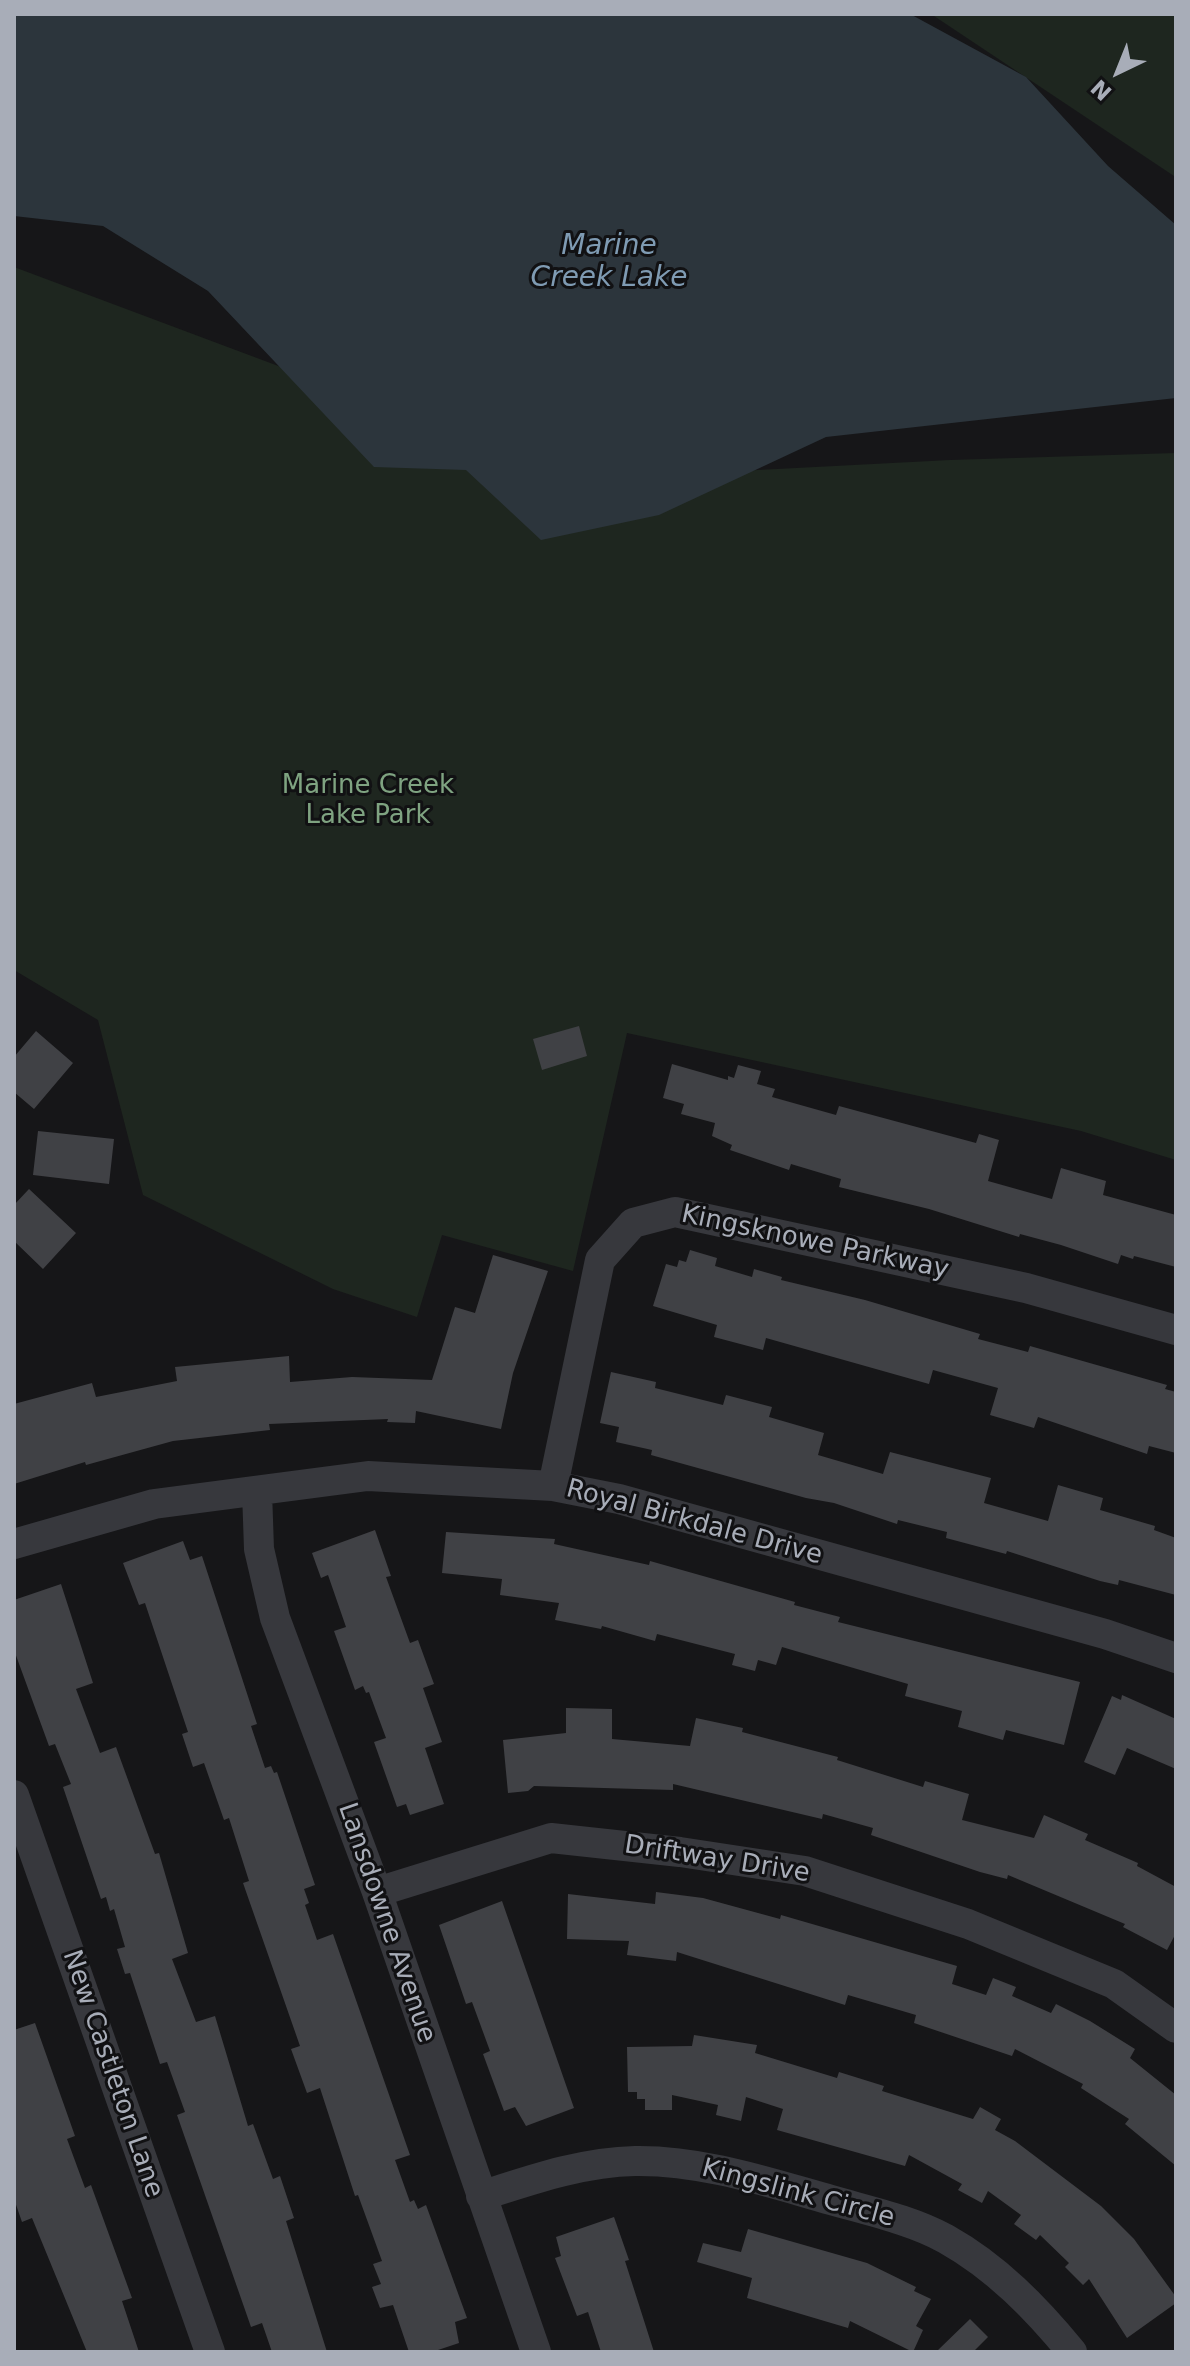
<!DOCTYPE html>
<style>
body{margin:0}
#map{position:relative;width:1190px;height:2366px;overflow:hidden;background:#161618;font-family:"DejaVu Sans",sans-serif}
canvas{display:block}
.frame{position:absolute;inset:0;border:16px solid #a8adb8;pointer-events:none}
.north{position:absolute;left:1078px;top:32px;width:80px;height:80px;-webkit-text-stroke:6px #111113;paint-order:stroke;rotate:223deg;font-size:22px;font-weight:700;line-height:32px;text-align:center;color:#a8adb8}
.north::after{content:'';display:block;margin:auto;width:28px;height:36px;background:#a8adb8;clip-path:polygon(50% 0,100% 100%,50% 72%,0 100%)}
</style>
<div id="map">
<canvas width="1190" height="2366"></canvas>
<div class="frame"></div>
<div class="north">N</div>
</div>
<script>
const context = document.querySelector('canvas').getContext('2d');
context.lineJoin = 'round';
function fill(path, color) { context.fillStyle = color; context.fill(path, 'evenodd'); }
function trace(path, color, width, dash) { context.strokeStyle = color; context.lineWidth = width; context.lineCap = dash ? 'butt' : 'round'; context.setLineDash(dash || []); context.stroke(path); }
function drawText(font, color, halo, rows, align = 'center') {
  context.font = font + ' "DejaVu Sans",sans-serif'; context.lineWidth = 6; context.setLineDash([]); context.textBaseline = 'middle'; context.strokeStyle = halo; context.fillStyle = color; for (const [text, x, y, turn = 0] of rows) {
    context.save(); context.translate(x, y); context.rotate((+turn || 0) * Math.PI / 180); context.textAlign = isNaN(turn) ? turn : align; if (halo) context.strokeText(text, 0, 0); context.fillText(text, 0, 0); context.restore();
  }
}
const green = new Path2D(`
 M 931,14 L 1176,14 L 1176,178 L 1174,176 Z
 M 14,267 L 281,367 L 508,483 L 950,460 L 1176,453 L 1176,1160 L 1081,1131 L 627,1033 L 573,1271 L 442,1235 L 417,1317 L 333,1289 L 143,1195 L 98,1020 L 14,970 Z`);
const water = new Path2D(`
 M 14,14 L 910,14 L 1026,77 L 1108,166 L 1176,225 L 1176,398 L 826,437 L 659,515 L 541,540 L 466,470 L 374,467 L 208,291 L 103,226 L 14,216 Z`);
const building = new Path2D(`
 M 579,1026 L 587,1056 L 542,1070 L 533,1039 Z
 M 36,1031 L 73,1063 L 34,1109 L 14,1092 L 14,1057 Z
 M 672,1064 L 728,1080 L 728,1076 L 734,1078 L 738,1065 L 761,1071 L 757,1084 L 775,1089 L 772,1097 L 836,1115 L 839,1106 L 976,1143 L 979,1134 L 999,1140 L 988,1181 L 1052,1199 L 1061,1168 L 1106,1181 L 1103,1195 L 1176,1215 L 1176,1267 L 1134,1256 L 1133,1259 L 1121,1255 L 1118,1264 L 1061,1245 L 1020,1234 L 1019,1237 L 929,1209 L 839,1187 L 841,1179 L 791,1164 L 789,1170 L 730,1150 L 732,1145 L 712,1136 L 715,1123 L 681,1114 L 684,1104 L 663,1098 Z
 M 38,1131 L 114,1139 L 109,1184 L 33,1175 Z
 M 29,1189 L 76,1233 L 43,1269 L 14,1241 L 14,1205 Z
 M 690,1250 L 717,1258 L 715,1266 L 752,1277 L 754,1269 L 782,1277 L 781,1280 L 865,1300 L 980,1334 L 978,1339 L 1028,1352 L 1030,1346 L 1167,1385 L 1165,1389 L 1176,1392 L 1176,1453 L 1149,1446 L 1147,1454 L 1038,1417 L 1034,1428 L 990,1415 L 998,1388 L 933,1370 L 929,1384 L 766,1338 L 763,1350 L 714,1337 L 717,1325 L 653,1306 L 666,1264 L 677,1267 L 679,1260 L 686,1262 Z
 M 493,1255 L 548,1271 L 513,1373 L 501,1429 L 416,1411 L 415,1423 L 387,1422 L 388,1419 L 269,1424 L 270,1430 L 173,1441 L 86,1465 L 85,1462 L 14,1484 L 14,1404 L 92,1383 L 96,1397 L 177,1381 L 175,1367 L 289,1356 L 290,1382 L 352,1377 L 432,1380 L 455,1307 L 475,1313 Z
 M 611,1372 L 656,1382 L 655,1388 L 723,1405 L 726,1395 L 772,1407 L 769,1417 L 824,1433 L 818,1455 L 883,1474 L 890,1452 L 991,1478 L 984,1503 L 1048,1521 L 1058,1485 L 1103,1498 L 1100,1510 L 1155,1526 L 1154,1530 L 1176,1538 L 1176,1595 L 1119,1580 L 1118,1585 L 1100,1581 L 1007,1551 L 1006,1554 L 946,1538 L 947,1532 L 898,1520 L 897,1524 L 834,1503 L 806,1498 L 651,1455 L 652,1450 L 616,1442 L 619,1427 L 600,1423 Z
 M 375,1530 L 391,1576 L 386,1577 L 410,1643 L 418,1640 L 434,1684 L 423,1688 L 442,1742 L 425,1748 L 444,1804 L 410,1815 L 406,1804 L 397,1807 L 374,1742 L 386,1738 L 369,1692 L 366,1693 L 363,1686 L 355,1690 L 334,1631 L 346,1627 L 328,1575 L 321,1578 L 312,1553 Z
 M 446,1532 L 555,1539 L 554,1544 L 649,1565 L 650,1561 L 795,1602 L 794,1605 L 840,1617 L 838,1622 L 1080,1682 L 1064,1745 L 1006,1730 L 1003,1740 L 958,1727 L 962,1711 L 905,1696 L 908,1684 L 782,1647 L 776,1665 L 758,1660 L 755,1671 L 732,1665 L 735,1654 L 657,1634 L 655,1641 L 602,1626 L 601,1629 L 555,1620 L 559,1603 L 500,1595 L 502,1579 L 442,1573 Z
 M 183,1541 L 190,1560 L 202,1556 L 257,1724 L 251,1726 L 265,1768 L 271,1766 L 274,1773 L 277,1772 L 315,1885 L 304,1889 L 309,1903 L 305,1905 L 317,1940 L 333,1934 L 410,2155 L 395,2160 L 410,2202 L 414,2200 L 418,2209 L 426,2205 L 467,2318 L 455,2322 L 459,2343 L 432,2352 L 409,2352 L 393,2305 L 380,2308 L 372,2287 L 381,2284 L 373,2264 L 382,2261 L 358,2195 L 355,2196 L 320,2088 L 307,2093 L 291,2049 L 300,2046 L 243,1883 L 249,1881 L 229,1818 L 224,1820 L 204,1763 L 193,1767 L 182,1734 L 188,1732 L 145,1603 L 139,1605 L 123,1563 Z
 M 61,1584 L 93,1683 L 76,1689 L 100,1753 L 116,1747 L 155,1854 L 159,1853 L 188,1953 L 172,1959 L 196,2022 L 215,2016 L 248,2126 L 253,2124 L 273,2179 L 280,2176 L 294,2218 L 286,2221 L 327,2352 L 272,2352 L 262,2323 L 251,2327 L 177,2115 L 185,2112 L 167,2062 L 160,2064 L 130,1973 L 125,1974 L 117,1949 L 125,1947 L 114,1909 L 110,1911 L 106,1897 L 101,1899 L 63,1787 L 71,1784 L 55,1744 L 49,1746 L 14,1650 L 14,1600 Z
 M 1122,1695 L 1176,1719 L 1176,1769 L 1127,1748 L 1115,1775 L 1084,1762 L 1112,1696 L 1121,1700 Z
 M 566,1708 L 612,1709 L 612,1739 L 690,1746 L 696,1718 L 743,1728 L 742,1732 L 838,1757 L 837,1760 L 923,1787 L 925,1781 L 969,1794 L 962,1820 L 1034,1838 L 1044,1815 L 1088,1834 L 1085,1840 L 1138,1863 L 1137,1866 L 1176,1887 L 1176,1933 L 1167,1950 L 1123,1927 L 1125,1924 L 1008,1875 L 1007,1879 L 980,1872 L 871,1835 L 873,1828 L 823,1814 L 822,1819 L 673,1784 L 673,1790 L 534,1786 L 528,1791 L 508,1793 L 503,1740 L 566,1733 Z
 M 656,1892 L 703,1898 L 780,1919 L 781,1915 L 957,1966 L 952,1984 L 986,1995 L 993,1978 L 1016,1987 L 1012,1996 L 1051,2013 L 1056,2004 L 1090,2021 L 1135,2049 L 1130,2058 L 1176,2095 L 1176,2166 L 1125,2124 L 1129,2119 L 1081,2088 L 1083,2084 L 1015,2049 L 1012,2056 L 914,2023 L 916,2015 L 848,1995 L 845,2005 L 677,1952 L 676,1961 L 627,1955 L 629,1941 L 567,1939 L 568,1894 L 655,1904 Z
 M 502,1901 L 574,2108 L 526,2126 L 515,2107 L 504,2111 L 483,2054 L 490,2051 L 472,2002 L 466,2004 L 439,1925 Z
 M 35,2023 L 75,2136 L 67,2139 L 85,2188 L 91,2185 L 132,2298 L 122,2301 L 139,2352 L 87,2352 L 32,2218 L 22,2222 L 14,2199 L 14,2030 Z
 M 694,2035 L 757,2045 L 755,2053 L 837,2078 L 839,2072 L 884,2086 L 882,2091 L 973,2119 L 980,2107 L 1001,2119 L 995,2130 L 1015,2141 L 1101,2206 L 1134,2239 L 1176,2297 L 1176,2303 L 1127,2338 L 1089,2279 L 1083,2285 L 1065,2267 L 1069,2263 L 1040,2235 L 1036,2240 L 1014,2224 L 1021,2215 L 988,2191 L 982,2203 L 958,2190 L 962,2184 L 909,2155 L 905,2166 L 777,2130 L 783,2109 L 746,2097 L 741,2121 L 716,2115 L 718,2105 L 672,2095 L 672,2110 L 645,2110 L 645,2099 L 637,2099 L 637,2092 L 628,2092 L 627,2047 L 692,2046 Z
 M 614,2217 L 629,2260 L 625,2261 L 654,2352 L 601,2352 L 588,2312 L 577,2316 L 555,2258 L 561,2256 L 556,2237 Z
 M 748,2229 L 867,2263 L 916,2287 L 914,2291 L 931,2299 L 916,2326 L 923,2330 L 913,2352 L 850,2321 L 848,2328 L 747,2298 L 752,2278 L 697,2262 L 703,2243 L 741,2252 Z
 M 970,2319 L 988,2337 L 973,2352 L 936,2352 Z`);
const street = new Path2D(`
 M 553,1486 L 600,1260 L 633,1223 L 675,1212 L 1026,1288 L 1176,1330
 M 257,1491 L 259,1549 L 275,1618 L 377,1892 L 536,2352
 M 14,1544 L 154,1504 L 368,1476 L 553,1486 L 619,1499 L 1105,1634 L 1176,1658
 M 14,1795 L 210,2352
 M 377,1892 L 551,1838 L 680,1852 L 805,1871 L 968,1924 L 1114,1984 L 1176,2028
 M 481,2196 C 531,2180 582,2162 635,2161 C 702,2160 767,2182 831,2200 C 869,2211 911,2220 946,2239 C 996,2267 1036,2308 1072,2352`);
const parkNames = [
 ["Marine Creek",368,786],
 ["Lake Park",368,816]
];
const streetNames = [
 ["Kingsknowe Parkway",815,1243,12],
 ["Royal Birkdale Drive",694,1523,15],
 ["Driftway Drive",717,1860,9],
 ["Lansdowne Avenue",386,1923,71],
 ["New Castleton Lane",112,2074,71],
 ["Kingslink Circle",798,2194,15]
];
const waterNames = [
 ["Marine",609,247],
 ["Creek Lake",609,279]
];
fill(green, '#1e261f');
fill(water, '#2c353c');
fill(building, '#404145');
trace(street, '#37383d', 30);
drawText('26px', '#7fa381', '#111113', parkNames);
drawText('26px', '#a8adb8', '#111113', streetNames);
drawText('italic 28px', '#7f9bb3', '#111113', waterNames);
</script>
